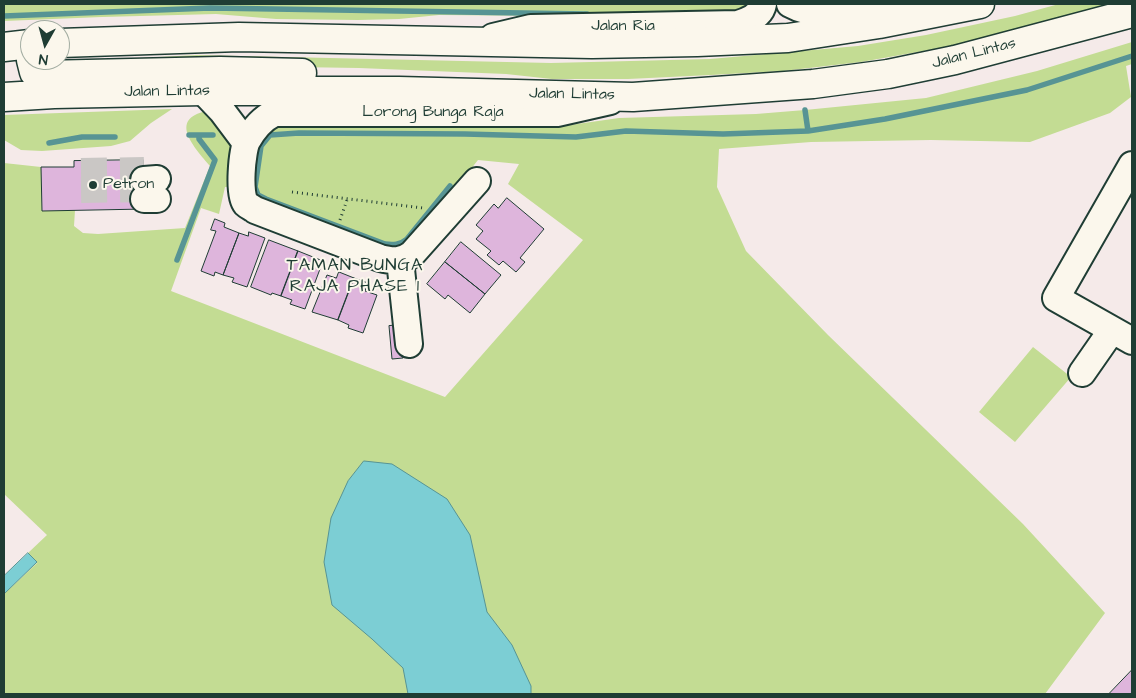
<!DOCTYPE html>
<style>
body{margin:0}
#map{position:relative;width:1136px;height:698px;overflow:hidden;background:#f5eae9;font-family:"Architects Daughter",sans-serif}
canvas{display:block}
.frame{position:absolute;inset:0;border:5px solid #1f3d34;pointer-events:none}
.north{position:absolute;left:20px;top:20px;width:50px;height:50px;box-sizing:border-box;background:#fbf7ec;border:1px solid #a3ada2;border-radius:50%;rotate:187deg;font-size:14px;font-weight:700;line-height:20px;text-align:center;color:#1f3d34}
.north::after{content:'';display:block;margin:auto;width:18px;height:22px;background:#1f3d34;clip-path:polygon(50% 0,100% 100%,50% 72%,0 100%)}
</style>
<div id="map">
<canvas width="1136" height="698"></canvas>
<div class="frame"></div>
<div class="north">N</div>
</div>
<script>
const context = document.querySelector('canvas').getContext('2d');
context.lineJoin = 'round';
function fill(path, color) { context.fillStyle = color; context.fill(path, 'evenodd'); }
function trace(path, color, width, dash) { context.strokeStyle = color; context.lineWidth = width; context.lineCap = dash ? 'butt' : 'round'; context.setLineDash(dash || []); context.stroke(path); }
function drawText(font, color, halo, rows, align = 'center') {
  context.font = font + ' "Architects Daughter",sans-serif'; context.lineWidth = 4; context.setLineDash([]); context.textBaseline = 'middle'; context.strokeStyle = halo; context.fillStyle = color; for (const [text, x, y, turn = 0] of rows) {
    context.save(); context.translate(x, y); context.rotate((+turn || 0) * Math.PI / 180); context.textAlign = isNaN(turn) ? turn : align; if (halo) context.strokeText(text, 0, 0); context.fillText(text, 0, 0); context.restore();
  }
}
const green = new Path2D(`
 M 4,4 L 754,4 L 745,15 L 557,16 L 439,15 L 399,19 L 358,20 L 276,19 L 216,14 L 102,17 L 4,21 Z
 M 1059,4 L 1122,4 L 1020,32 L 929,50 L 861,62 L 783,71 L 711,75 L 628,79 L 552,79 L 506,74 L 359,68 L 43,63 L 197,55 L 551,63 L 710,59 L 858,46 L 926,35 L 1015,16 Z
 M 1132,42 L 1132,64 L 1126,66 L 1131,97 L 1110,113 L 1030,142 L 931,140 L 811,142 L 719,149 L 717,187 L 746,251 L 828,335 L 1023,524 L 1105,613 L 1045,694 L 4,694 L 4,594 L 37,563 L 28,553 L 47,535 L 4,494 L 4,163 L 41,167 L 75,210 L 74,226 L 83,233 L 98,234 L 185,228 L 210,166 C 195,148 167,119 207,111 L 232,139 L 231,187 L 225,187 L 219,214 L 201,208 L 171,291 L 445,397 L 583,240 L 508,184 L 519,164 L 478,160 L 455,189 L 450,186 L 407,239 L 398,244 L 385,244 L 258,195 L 255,187 L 260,147 L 258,144 L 272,125 L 556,127 L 619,118 L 756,114 L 805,110 L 926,98 L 1037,71 Z
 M 172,109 L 151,123 L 130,141 L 111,146 L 42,151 L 21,150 L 4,140 L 4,115 Z
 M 1033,347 L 1071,377 L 1015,442 L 979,412 Z`);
const water = new Path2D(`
 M 364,461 L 392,464 L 447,499 L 470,535 L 487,612 L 512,645 L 531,686 L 531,694 L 408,694 L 403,668 L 372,639 L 332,605 L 324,562 L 331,518 L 348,481 Z
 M 28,553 L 37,562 L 4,594 L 4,576 Z`);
const stream = new Path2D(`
 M 4,16 L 210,8 L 587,14
 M 805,110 L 808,131 L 885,119 L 1027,90 L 1132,56
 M 189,135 L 213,135
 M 49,143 L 82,137 L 115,137
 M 450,186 L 407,239 C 400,245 393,245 385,244 L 266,199 L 258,195 L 255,187 L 261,146 L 270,135 L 299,133 L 465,134 L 576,137 L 626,131 L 723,134 L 808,131
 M 177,260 L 215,160 L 199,139 L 199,135`);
const building = new Path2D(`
 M 143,160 L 145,209 L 42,211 L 41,167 L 74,167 L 74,161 Z
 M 507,198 L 544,229 L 520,258 L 525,262 L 516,272 L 503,261 L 499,265 L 487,255 L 491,251 L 476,239 L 483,231 L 476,225 L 494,204 L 498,208 Z
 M 215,219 L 225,223 L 224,227 L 239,233 L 223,275 L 215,272 L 214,276 L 201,271 L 216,231 L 211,230 Z
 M 249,232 L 265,238 L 247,287 L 232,282 L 234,278 L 223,275 L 239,233 L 248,236 Z
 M 269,240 L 298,251 L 281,296 L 272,293 L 271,295 L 251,287 Z
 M 461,242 L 501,275 L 485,294 L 445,262 Z
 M 298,251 L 323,261 L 305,309 L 290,304 L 292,300 L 281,296 Z
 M 445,262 L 485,294 L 470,313 L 448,295 L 445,299 L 427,284 Z
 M 339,272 L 354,278 L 338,320 L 312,312 L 327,275 L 336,278 Z
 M 354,278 L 368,283 L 365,291 L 377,295 L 363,333 L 348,328 L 349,325 L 338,320 Z
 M 400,325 L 403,358 L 392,359 L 389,326 Z
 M 1132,670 L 1132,694 L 1109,694 Z`);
const minorTunnel = new Path2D(`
 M 81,171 L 144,170
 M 81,190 L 144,189`);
const path = new Path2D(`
 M 292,192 L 423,208
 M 340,220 L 347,200`);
const minor = new Path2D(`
 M 790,4 C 822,22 865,10 900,4
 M 493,37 L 531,28 L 738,24 C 748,21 761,16 763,4
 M 203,91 L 222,111 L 246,143
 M 1132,165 L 1056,298 L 1132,341
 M 144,180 L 157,179
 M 477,181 L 412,254 C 402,262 392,261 380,258 L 255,210 C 253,208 248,206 246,204 C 238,195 242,151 247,141 C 253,130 262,119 274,113 L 557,113 L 610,101
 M 144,199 L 157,199
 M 400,260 L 409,344
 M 1082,373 L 1112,330`);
const highway = new Path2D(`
 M 60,43 L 239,37 L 592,44 L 697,42 L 788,38 L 879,24 L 980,4
 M 4,47 L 30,44
 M 31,60 L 34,72 L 43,75 L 220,71 L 302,73
 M 4,97 L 54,94 L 203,91 L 399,91 L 633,97 L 813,84 L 888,74 L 955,60 L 1132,13`);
const markers = [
 [93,185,5,"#1f3d34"]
];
const streetNames = [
 ["Jalan Ria",623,27],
 ["Jalan Lintas",974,54,-14],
 ["Jalan Lintas",167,92,-1],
 ["Jalan Lintas",572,95,1],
 ["Lorong Bunga Raja",433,113]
];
const poiNames = [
 ["Petron",103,185]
];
const neighbourhoodNames = [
 ["TAMAN BUNGA",355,266],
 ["RAJA PHASE 1",355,287]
];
fill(green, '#c3dc93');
fill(water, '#7cced4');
trace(water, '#579494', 1);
trace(stream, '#579494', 5.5);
fill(building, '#deb5dc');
trace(building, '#1f3d34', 1);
trace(minorTunnel, '#cac7c5', 26, [26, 13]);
trace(minor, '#1f3d34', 30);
trace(highway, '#1f3d34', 31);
trace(path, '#1f3d34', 3, [1, 4]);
trace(minor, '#fbf7ec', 26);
trace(highway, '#fbf7ec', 28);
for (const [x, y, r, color] of markers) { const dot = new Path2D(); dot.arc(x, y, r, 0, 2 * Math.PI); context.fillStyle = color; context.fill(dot); trace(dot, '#fbf7ec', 2); }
drawText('16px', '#1f3d34', '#fbf7ec', streetNames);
drawText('16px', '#1f3d34', '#fbf7ec', poiNames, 'left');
context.letterSpacing = '1px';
drawText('18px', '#1f3d34', '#fbf7ec', neighbourhoodNames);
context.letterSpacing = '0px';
</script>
